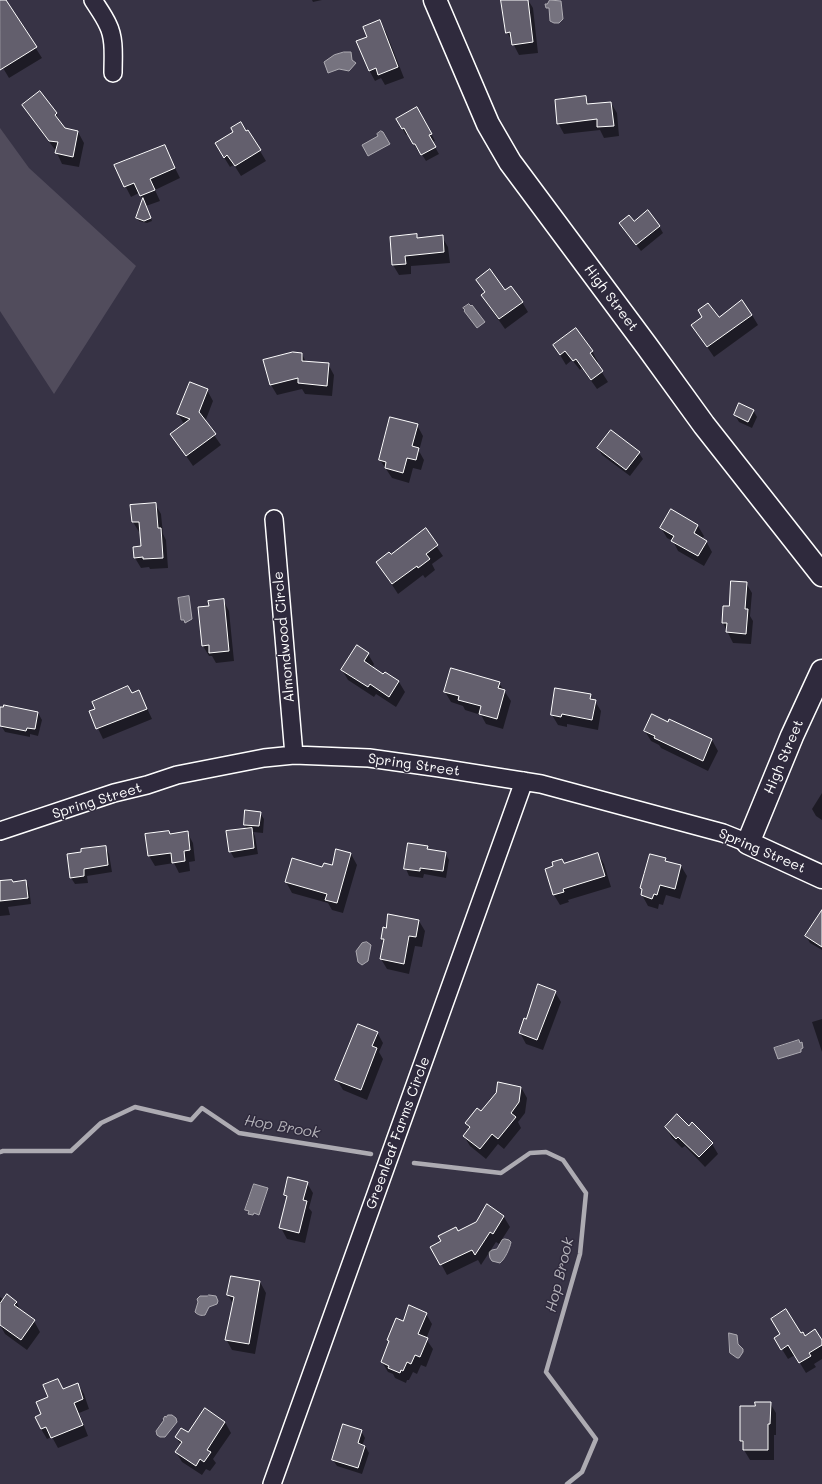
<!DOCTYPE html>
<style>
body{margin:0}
canvas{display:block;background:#373345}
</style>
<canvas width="822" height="1484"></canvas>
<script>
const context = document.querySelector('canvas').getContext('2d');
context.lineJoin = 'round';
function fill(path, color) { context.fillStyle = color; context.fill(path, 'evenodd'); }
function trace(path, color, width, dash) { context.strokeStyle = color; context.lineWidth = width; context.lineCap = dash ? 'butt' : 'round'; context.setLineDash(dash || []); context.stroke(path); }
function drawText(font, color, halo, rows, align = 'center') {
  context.font = font + ' Mali,sans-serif'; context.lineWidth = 3; context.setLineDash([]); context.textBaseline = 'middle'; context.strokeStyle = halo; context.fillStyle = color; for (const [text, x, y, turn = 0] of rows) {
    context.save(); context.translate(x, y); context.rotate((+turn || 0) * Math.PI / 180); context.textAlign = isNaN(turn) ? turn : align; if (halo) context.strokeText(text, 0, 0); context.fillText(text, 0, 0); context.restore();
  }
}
const green = new Path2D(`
 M 0,128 L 29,168 L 136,266 L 54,394 L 0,311 Z`);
const water = new Path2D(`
 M 550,0 L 561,1 L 563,19 L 559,23 L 554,23 L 550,21 L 549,8 L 546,8 L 545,4 L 547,4 Z
 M 344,52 L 351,52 L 352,60 L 356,63 L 349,71 L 339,69 L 328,73 L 324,62 L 334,55 Z
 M 381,131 L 383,132 L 390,144 L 368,156 L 362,145 L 378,136 L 377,134 Z
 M 469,304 L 471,306 L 472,305 L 485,322 L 477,328 L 464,311 L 465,310 L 463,308 Z
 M 189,596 L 192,619 L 185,623 L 184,620 L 181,620 L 178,598 Z
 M 367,942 L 371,945 L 368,961 L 362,965 L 358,962 L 356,951 L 362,943 Z
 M 799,1040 L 800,1043 L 802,1042 L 803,1048 L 801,1049 L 801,1052 L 778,1059 L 774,1048 Z
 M 254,1184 L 268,1188 L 259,1215 L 254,1213 L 253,1215 L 248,1214 L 249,1211 L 245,1210 Z
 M 505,1239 L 509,1240 L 511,1242 C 510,1248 505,1259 500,1263 L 492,1261 L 490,1258 L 489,1252 L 492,1250 L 497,1249 L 502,1240 Z
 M 209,1295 L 216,1296 L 218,1301 L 217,1304 L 209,1307 L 205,1315 C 201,1316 198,1315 195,1312 L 198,1302 L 197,1299 L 200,1296 L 207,1296 Z
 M 729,1333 L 737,1335 L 738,1344 L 743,1349 L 743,1352 L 739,1358 L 737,1358 L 730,1353 Z
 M 168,1415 L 172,1415 L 176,1418 L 177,1422 L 165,1437 L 160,1437 L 157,1435 L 156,1431 L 164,1420 L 163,1419 L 165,1416 L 166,1417 Z`);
const shadow = new Path2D(`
 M 2,0 L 5,0 L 42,58 L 9,78 L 0,63 L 0,1 Z
 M 312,0 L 322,0 L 313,2 Z
 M 502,0 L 528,0 L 533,8 L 538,53 L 519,55 L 507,32 Z
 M 380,22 L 386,32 L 404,78 L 385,85 L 381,78 L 375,81 L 369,70 L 369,38 Z
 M 585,97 L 590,105 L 611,103 L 617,113 L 619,136 L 604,138 L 600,130 L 564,134 L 558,123 Z
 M 23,105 L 56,114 L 64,129 L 78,132 L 84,143 L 79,167 L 62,164 L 56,151 L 29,115 Z
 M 417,108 L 435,141 L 432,142 L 439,154 L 426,161 L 419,150 L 418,151 L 408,134 L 406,135 L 397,119 Z
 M 248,131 L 266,161 L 241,176 L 234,165 L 230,167 L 222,154 Z
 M 164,146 L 180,178 L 155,190 L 160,201 L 146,206 L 152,221 L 147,223 L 139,221 L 137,218 L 144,201 L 139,193 L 131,197 L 115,166 Z
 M 633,222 L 659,226 L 663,233 L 641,251 L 624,230 Z
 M 416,235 L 418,239 L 442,237 L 448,247 L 450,263 L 411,266 L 411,274 L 399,275 L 393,265 Z
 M 477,280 L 505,292 L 522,302 L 528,312 L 505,329 L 488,305 L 482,295 L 485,293 Z
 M 752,315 L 758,325 L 714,357 L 692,325 L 719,319 Z
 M 554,345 L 592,351 L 598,362 L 596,363 L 608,382 L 597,389 L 582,368 L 580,370 L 572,360 L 566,365 Z
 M 302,354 L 306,362 L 328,364 L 334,375 L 332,396 L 305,394 L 302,389 L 277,395 L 271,385 L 265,361 Z
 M 207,390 L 213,401 L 205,422 L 221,445 L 193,466 L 171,434 L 184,424 L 178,414 Z
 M 753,410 L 757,417 L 752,428 L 739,422 L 735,415 Z
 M 391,418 L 417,425 L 423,436 L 419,451 L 424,460 L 421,470 L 413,468 L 409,483 L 392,478 L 380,460 Z
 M 598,448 L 639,453 L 643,459 L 630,476 L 602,455 Z
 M 155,504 L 161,514 L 163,534 L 166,540 L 168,568 L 150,569 L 149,567 L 141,568 L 135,558 L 142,547 L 141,532 L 139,532 L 133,522 L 132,506 Z
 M 671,510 L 698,526 L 704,536 L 702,539 L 706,541 L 712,552 L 704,566 L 678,551 L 673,541 L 667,538 L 661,528 Z
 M 425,530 L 443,556 L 432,564 L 435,570 L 425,578 L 423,575 L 398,594 L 377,562 L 390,555 Z
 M 746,583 L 752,593 L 750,616 L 753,621 L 751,644 L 733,643 L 723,623 L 730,608 Z
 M 223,600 L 229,611 L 234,661 L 216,663 L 212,656 L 209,656 L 203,646 L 210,607 Z
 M 368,654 L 374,664 L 372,668 L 384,676 L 385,673 L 399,682 L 405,692 L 396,707 L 376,694 L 374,697 L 348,680 L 342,670 Z
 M 499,683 L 511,701 L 503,729 L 486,724 L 481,715 L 465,710 L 463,706 L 451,702 L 445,692 Z
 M 139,691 L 152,719 L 103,739 L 90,712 Z
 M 590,695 L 593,700 L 595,701 L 601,711 L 598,730 L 567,724 L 567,727 L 558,725 L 552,715 Z
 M 0,708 L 38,713 L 42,720 L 38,736 L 30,734 L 30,737 L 5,732 L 0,724 Z
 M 670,720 L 712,740 L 718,751 L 708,771 L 661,748 L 659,745 L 651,741 L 645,731 L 668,723 Z
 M 822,793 L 822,820 L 816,816 L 812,809 Z
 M 260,813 L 264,819 L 263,833 L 253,832 L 255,836 L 258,854 L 234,858 L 230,851 L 247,830 L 245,825 Z
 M 187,832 L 193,843 L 195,861 L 189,862 L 190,871 L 179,873 L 174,863 L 155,866 L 149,856 L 170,835 Z
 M 105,847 L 109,854 L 112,872 L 87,876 L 88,883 L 75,884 L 71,878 L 83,853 Z
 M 427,847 L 429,850 L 445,853 L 449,860 L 446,878 L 424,874 L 423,878 L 409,876 L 406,869 Z
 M 337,850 L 351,854 L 357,865 L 343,913 L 332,910 L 328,903 L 292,893 L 286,882 L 292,860 L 323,868 L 332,866 Z
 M 598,854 L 604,864 L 611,887 L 568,900 L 569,902 L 560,905 L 554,895 L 546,870 Z
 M 665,859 L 667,862 L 681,866 L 687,876 L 680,899 L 666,895 L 663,905 L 659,904 L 658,909 L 648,906 L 642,895 L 643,891 L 641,888 Z
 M 0,882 L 13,883 L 26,882 L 29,888 L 31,904 L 8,907 L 10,915 L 0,916 Z
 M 419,921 L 425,931 L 422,947 L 415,946 L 409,974 L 387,969 L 381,959 L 384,943 L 382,939 L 387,929 Z
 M 822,924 L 822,950 L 810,943 L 806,936 Z
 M 555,992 L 561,1002 L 543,1050 L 526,1044 L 520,1033 L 526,1020 Z
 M 822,1019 L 822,1052 L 812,1022 Z
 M 377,1032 L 383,1043 L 379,1052 L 383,1059 L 367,1100 L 343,1090 L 337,1080 Z
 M 521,1087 L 527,1098 L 525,1113 L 518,1122 L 521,1128 L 504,1149 L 498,1144 L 486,1159 L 470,1146 L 464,1136 L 469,1129 L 466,1123 Z
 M 666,1127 L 689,1127 L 712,1144 L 718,1154 L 705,1167 L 685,1146 L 682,1148 L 672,1138 Z
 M 307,1183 L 313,1193 L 309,1208 L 312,1212 L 305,1243 L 287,1239 L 281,1228 L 287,1200 L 285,1195 Z
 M 504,1217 L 510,1227 L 499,1244 L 496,1242 L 481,1265 L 478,1260 L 447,1275 L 432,1247 L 458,1232 Z
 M 260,1282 L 266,1293 L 255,1354 L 232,1350 L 226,1339 L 233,1304 L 228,1295 Z
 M 0,1297 L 4,1300 L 16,1302 L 22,1312 L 34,1321 L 40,1332 L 27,1350 L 5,1334 L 0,1325 Z
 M 426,1314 L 432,1324 L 426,1339 L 433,1349 L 426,1367 L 421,1365 L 417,1374 L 413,1372 L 409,1380 L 407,1380 L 406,1383 L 395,1378 L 393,1374 L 388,1372 L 382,1362 L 390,1343 L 388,1340 L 403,1322 Z
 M 801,1335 L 822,1342 L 822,1359 L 814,1364 L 816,1367 L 806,1373 L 795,1355 L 788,1359 L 775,1338 Z
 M 78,1384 L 84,1394 L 89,1409 L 79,1413 L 88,1436 L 58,1448 L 52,1437 L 47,1439 L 41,1429 L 42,1415 L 63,1390 Z
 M 770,1403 L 776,1413 L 776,1435 L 774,1435 L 774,1460 L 750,1460 L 744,1450 L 744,1445 L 741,1441 L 756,1407 Z
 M 225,1422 L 231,1433 L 213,1459 L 216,1463 L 210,1471 L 206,1469 L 202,1475 L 182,1462 L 176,1452 L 181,1445 L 176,1437 Z
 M 361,1431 L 365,1438 L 362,1446 L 365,1446 L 369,1453 L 362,1474 L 337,1466 L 333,1460 Z`);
const stream = new Path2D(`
 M 0,1152 L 3,1151 L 71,1151 L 101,1123 L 135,1107 L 191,1120 L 202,1108 L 239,1133 L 371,1154
 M 414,1163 L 501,1173 L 530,1153 L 546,1152 L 563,1160 L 586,1193 L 580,1254 L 546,1372 L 596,1439 L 582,1472 L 567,1484`);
const building = new Path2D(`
 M 0,0 L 6,0 L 37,47 L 0,70 Z
 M 501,0 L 528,0 L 533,42 L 512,45 L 510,32 L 506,33 Z
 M 380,20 L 398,67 L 378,75 L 376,68 L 369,71 L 356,41 L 367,37 L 363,27 Z
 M 40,91 L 57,113 L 55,115 L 65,128 L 78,131 L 73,157 L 55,153 L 58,142 L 49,141 L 22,105 Z
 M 586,96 L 587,104 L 611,102 L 614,126 L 597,127 L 597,119 L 557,124 L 555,100 Z
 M 417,107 L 432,134 L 429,135 L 436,147 L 421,155 L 415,144 L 413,144 L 404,128 L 402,129 L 396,119 Z
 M 241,122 L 246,131 L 248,130 L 261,150 L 235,166 L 227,155 L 224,158 L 215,143 L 233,132 L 231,128 Z
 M 165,145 L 175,168 L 150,179 L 155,190 L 140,196 L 134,183 L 124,187 L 114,165 Z
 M 143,198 L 151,218 L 144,221 L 136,218 Z
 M 648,210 L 660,226 L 636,245 L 619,223 L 629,215 L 634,221 Z
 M 417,234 L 417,238 L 443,235 L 444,252 L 405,256 L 406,264 L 392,265 L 390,237 Z
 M 490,269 L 505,290 L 511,286 L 523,302 L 499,319 L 481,295 L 485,292 L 476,280 Z
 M 742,300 L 752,315 L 707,347 L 691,325 L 702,317 L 698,310 L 708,303 L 719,317 Z
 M 576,328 L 593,351 L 590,353 L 603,371 L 591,380 L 576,359 L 573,361 L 565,351 L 560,355 L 553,345 Z
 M 293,352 L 302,353 L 302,361 L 329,363 L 327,386 L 298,383 L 298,378 L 270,385 L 263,360 Z
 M 190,382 L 208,389 L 199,412 L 216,434 L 186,456 L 170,434 L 190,419 L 177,414 Z
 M 739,403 L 754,410 L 748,422 L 734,415 Z
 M 390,417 L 418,424 L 412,446 L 419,448 L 416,460 L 407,458 L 403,473 L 385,468 L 386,462 L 379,460 Z
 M 611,430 L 640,452 L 626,470 L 597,448 Z
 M 156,503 L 158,528 L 161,528 L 163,558 L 143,559 L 143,557 L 134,558 L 133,547 L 141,546 L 139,522 L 132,522 L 130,505 Z
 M 671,509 L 698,525 L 694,533 L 707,541 L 698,556 L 671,541 L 674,536 L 660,528 Z
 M 426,528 L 438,545 L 426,554 L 430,559 L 418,568 L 417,566 L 392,584 L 376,562 L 389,552 L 391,554 Z
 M 731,581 L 747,582 L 745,609 L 748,609 L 746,634 L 726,632 L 727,623 L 722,623 L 723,606 L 729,606 Z
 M 224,599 L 229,651 L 209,653 L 209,645 L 202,646 L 198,607 L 209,606 L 208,601 Z
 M 357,645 L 369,653 L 364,661 L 383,674 L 385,672 L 399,681 L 389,697 L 370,684 L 368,687 L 341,670 Z
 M 451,668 L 500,682 L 498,688 L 505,690 L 497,719 L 479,714 L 481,706 L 458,700 L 459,696 L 444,692 Z
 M 128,686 L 132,693 L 139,690 L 147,709 L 96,729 L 89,711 L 95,709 L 92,702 Z
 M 555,688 L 591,694 L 590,699 L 596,700 L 592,720 L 562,714 L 561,717 L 551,715 Z
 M 4,705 L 38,712 L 35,729 L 27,728 L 26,731 L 0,726 L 0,707 L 3,707 Z
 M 652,714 L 668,722 L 669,719 L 712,739 L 703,761 L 654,738 L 655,736 L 644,731 Z
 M 245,810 L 261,812 L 259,826 L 244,825 Z
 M 252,828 L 254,848 L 229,852 L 226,831 Z
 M 169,831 L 170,834 L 188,831 L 190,850 L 184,851 L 185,861 L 172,863 L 171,853 L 148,856 L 145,834 Z
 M 408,843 L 428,846 L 427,849 L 446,852 L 443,871 L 420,868 L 420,871 L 404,869 Z
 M 106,846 L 108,865 L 84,869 L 84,876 L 70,878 L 67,854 L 81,852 L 81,849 Z
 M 336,849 L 351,853 L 337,903 L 325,900 L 327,894 L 285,882 L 292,858 L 322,867 L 324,863 L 332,865 Z
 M 598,853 L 605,876 L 563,889 L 564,892 L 553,895 L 545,869 L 553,866 L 552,862 L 562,859 L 564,863 Z
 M 650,854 L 666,858 L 665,861 L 681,865 L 675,889 L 660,885 L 657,895 L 654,894 L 652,899 L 641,895 L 642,889 L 640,888 L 644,874 Z
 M 12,880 L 13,882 L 26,880 L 28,898 L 0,901 L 0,881 Z
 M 822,910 L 822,947 L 805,936 Z
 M 388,914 L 419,920 L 416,937 L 409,936 L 404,964 L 380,959 L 384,939 L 381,939 L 383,927 L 386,928 Z
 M 538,984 L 556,991 L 537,1040 L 519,1033 L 524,1018 L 526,1019 Z
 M 358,1024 L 378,1032 L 372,1046 L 377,1048 L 361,1090 L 335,1080 Z
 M 498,1082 L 521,1087 L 519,1102 L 511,1113 L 516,1117 L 498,1139 L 492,1134 L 480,1149 L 463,1136 L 470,1127 L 465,1123 L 477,1108 L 481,1111 L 496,1093 Z
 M 677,1114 L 689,1126 L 692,1122 L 713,1143 L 699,1157 L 678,1137 L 676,1139 L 665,1127 Z
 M 288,1177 L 308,1182 L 303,1200 L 307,1201 L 299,1233 L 279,1228 L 287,1196 L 284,1195 Z
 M 487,1204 L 504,1216 L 493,1234 L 490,1232 L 475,1255 L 472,1250 L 440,1265 L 430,1247 L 441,1241 L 438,1236 L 456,1227 L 458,1231 L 476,1222 Z
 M 231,1276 L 260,1281 L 249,1344 L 225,1340 L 234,1297 L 227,1295 Z
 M 7,1294 L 17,1302 L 14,1305 L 35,1320 L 21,1340 L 0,1325 L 0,1304 Z
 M 409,1305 L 427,1313 L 418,1334 L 428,1338 L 420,1357 L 415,1355 L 411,1364 L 407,1362 L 403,1371 L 401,1370 L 400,1373 L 388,1368 L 389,1366 L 381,1362 L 389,1341 L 387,1340 L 396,1318 L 403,1321 Z
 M 786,1309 L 801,1333 L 803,1332 L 805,1336 L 815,1329 L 822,1340 L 822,1345 L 809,1353 L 811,1356 L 799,1363 L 788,1345 L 781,1350 L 774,1338 L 780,1334 L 771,1319 Z
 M 58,1379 L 63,1389 L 78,1383 L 83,1399 L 74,1403 L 83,1425 L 51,1438 L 46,1427 L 41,1429 L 35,1417 L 41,1414 L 36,1402 L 48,1397 L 43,1385 Z
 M 755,1402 L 771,1402 L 770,1424 L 768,1424 L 768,1450 L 743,1450 L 743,1441 L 740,1441 L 740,1406 L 755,1406 Z
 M 205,1408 L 225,1422 L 207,1450 L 211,1452 L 204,1462 L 200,1459 L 196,1466 L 175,1452 L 182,1442 L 175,1437 L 181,1428 L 188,1432 Z
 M 343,1424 L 362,1430 L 358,1443 L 365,1446 L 358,1468 L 332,1460 Z`);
const street = new Path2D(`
 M 93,0 C 98,8 104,16 108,25 C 115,39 113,57 113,73
 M 274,519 L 294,755
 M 0,831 L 114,793 L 147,785 L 177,775 L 264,758 L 294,755 L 369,758 L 440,768 L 541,784 L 723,833 L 748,843
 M 272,1484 L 524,781`);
const secondary = new Path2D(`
 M 435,0 L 488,124 L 510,162 L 646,345 L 704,425 L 822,575
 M 822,671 L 792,736 L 748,843 L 822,877`);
const streetNames = [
 ["High Street",611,298,53],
 ["Almondwood Circle",284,637,-95],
 ["High Street",784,757,-67],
 ["Spring Street",414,765,8],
 ["Spring Street",97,801,-17],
 ["Spring Street",762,851,23],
 ["Greenleaf Farms Circle",398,1133,-70]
];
const waterNames = [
 ["Hop Brook",282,1127,10],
 ["Hop Brook",560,1275,-76]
];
fill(green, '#514c5c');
fill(water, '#76737f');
trace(water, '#adabb2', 1);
fill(shadow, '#0007');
trace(stream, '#adabb2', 4.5);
fill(building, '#635f6d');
trace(building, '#fff', 1);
trace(street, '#fff', 20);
trace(secondary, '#fff', 25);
trace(street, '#2f2a3d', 17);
trace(secondary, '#2f2a3d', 22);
drawText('14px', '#fff', '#2f2a3d', streetNames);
drawText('italic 15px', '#b4b2b9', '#2f2a3d', waterNames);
</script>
